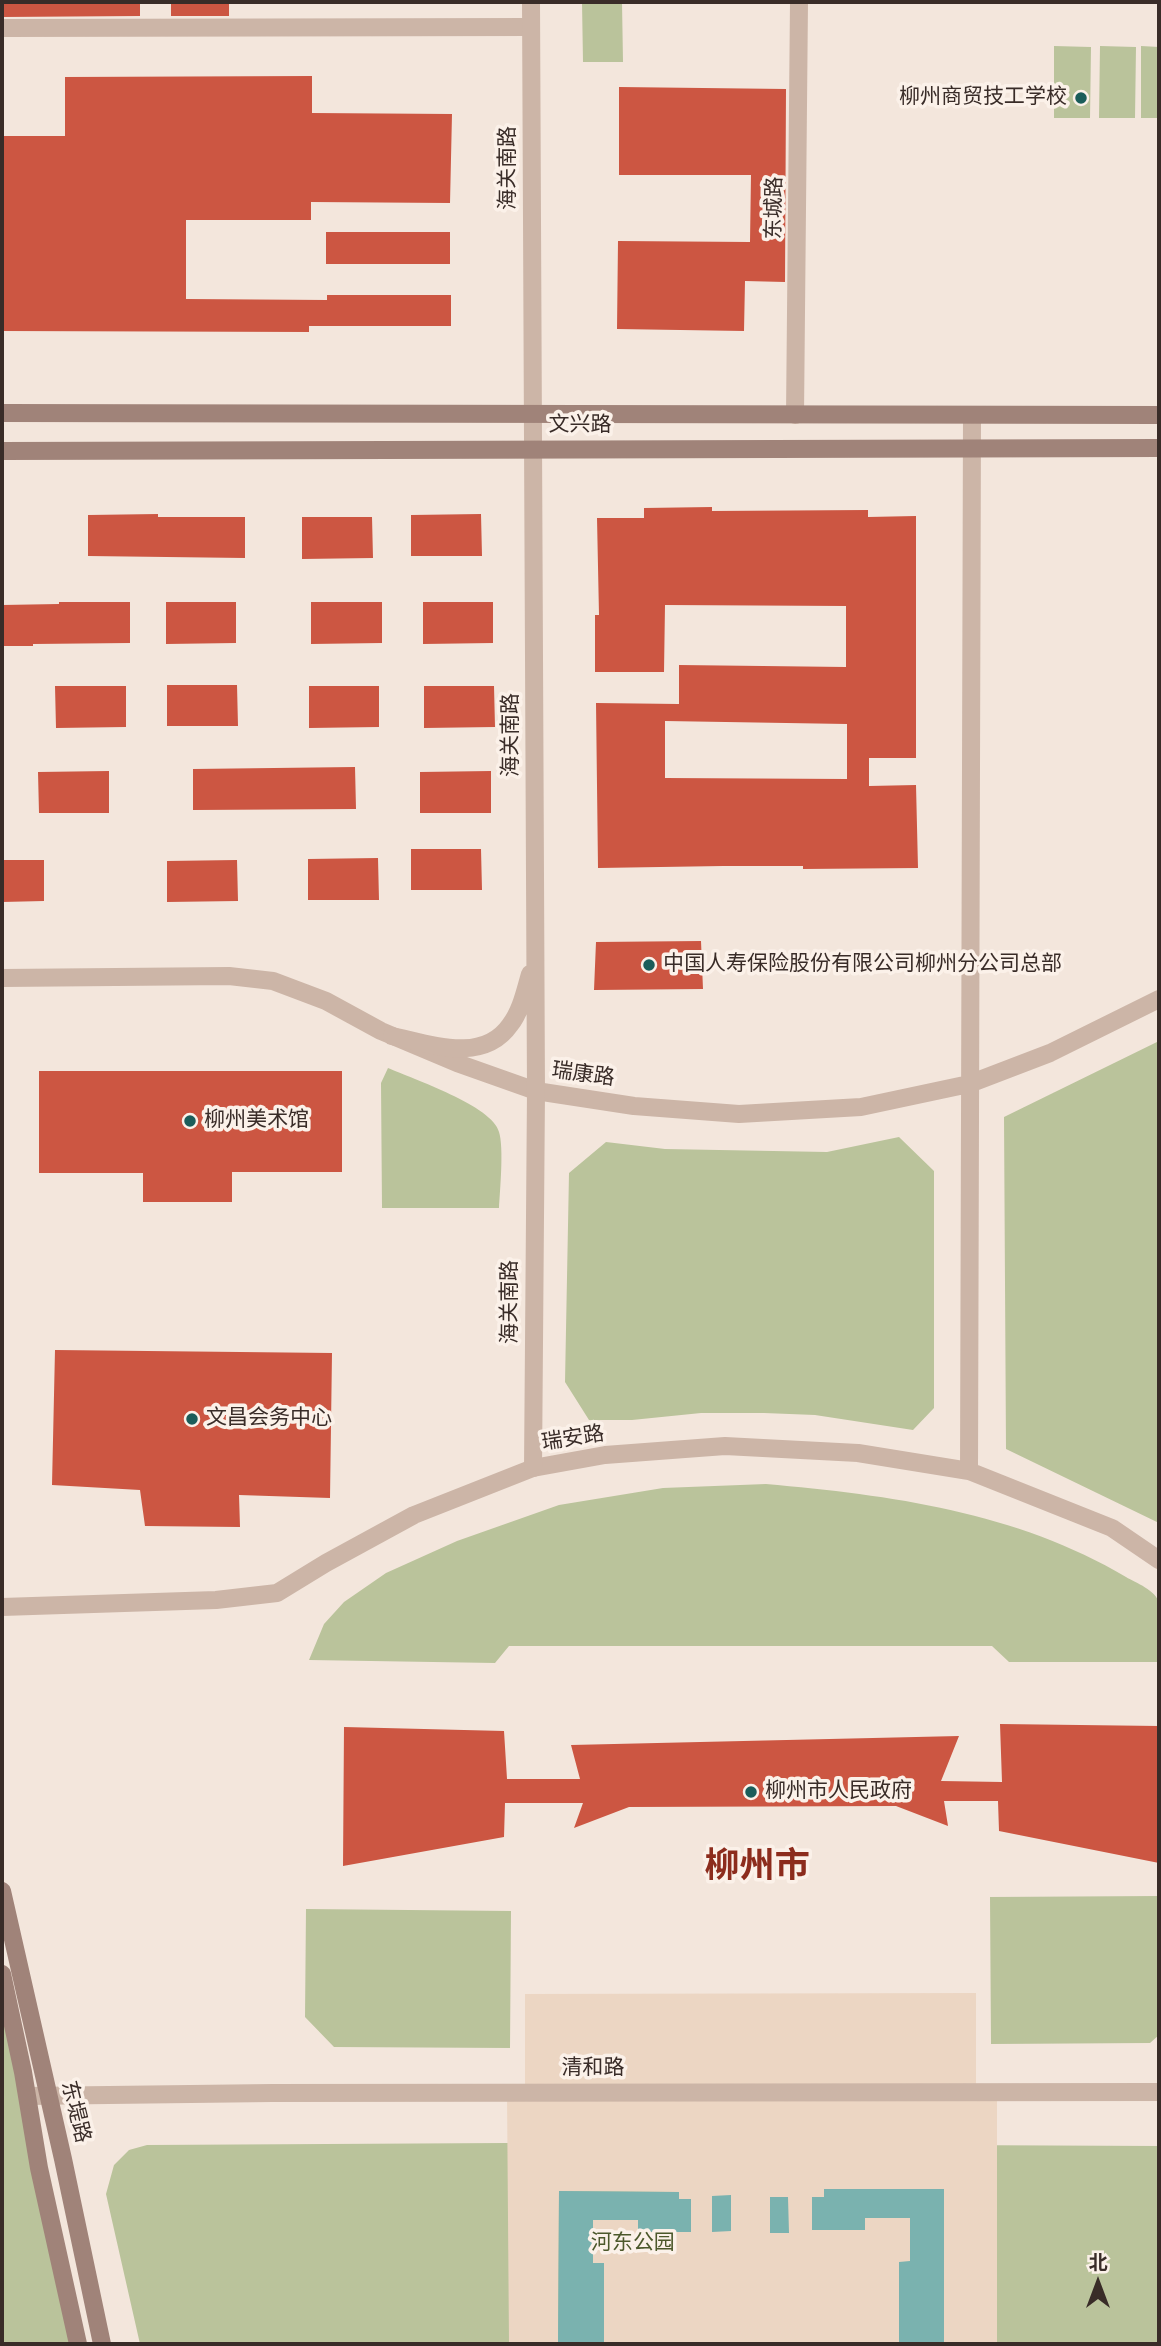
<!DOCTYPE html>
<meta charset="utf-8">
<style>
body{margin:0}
#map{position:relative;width:1161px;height:2346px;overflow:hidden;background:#f3e6dc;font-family:"DejaVu Sans","Noto Sans SC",sans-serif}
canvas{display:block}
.frame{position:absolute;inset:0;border:4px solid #392c28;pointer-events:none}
.north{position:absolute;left:1063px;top:2248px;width:70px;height:70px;-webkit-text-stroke:5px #fbf1e9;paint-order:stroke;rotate:0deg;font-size:19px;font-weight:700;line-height:28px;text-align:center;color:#392c28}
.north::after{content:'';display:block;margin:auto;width:24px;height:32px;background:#392c28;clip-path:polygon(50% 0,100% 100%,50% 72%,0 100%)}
</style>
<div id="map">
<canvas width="1161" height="2346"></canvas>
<div class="frame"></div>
<div class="north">北</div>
</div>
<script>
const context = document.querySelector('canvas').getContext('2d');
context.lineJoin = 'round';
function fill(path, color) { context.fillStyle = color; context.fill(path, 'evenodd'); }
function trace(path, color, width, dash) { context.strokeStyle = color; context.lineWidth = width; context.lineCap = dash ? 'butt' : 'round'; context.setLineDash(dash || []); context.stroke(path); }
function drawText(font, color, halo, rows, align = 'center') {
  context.font = font + ' "DejaVu Sans","Noto Sans SC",sans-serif'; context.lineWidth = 7; context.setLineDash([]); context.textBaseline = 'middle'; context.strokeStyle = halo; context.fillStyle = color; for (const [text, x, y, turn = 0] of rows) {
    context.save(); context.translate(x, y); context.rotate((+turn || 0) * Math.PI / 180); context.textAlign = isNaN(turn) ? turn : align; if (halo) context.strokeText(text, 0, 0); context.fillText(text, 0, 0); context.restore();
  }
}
const green = new Path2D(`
 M 582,2 L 622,2 L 623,62 L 583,62 Z
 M 1054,46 L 1091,47 L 1090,118 L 1054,118 Z
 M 1100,46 L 1136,47 L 1135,118 L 1099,118 Z
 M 1141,46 L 1159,47 L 1159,118 L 1141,118 Z
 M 1159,1041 L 1159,1523 L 1006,1449 L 1004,1117 Z
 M 388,1068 C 413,1079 493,1106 499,1132 C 504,1148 500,1190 499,1208 L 382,1208 L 381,1083 Z
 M 899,1137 L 934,1171 L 934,1408 L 913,1430 L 815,1415 L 764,1413 L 701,1413 L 632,1420 L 589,1420 L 565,1382 L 569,1173 L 606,1142 L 665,1149 L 827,1152 Z
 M 766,1484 C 890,1495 1017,1512 1126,1577 C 1136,1583 1156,1590 1159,1603 C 1161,1614 1159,1648 1159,1662 L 1009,1662 L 992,1646 L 509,1646 L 495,1663 L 309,1660 L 324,1624 L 344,1602 L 386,1573 L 457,1541 L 559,1505 L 663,1488 Z
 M 1159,1896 L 1159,2035 L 1150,2043 L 991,2044 L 990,1897 Z
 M 306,1909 L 511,1911 L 510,2048 L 334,2047 L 305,2017 Z
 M 2,1974 L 78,2344 L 2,2344 Z
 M 506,2143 L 1159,2146 L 1159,2344 L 140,2344 L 106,2194 L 114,2165 L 129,2150 L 147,2145 Z`);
const plaza = new Path2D(`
 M 976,1993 L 976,2092 L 997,2092 L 997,2344 L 944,2344 L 944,2190 L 824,2190 L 824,2197 L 813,2197 L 812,2229 L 865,2230 L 865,2218 L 910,2218 L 910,2262 L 899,2262 L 899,2344 L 604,2344 L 604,2264 L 593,2263 L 593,2220 L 638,2220 L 638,2231 L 691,2232 L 690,2199 L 679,2199 L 679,2192 L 559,2191 L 558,2344 L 509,2344 L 507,2093 L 525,2092 L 525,1994 Z`);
const water = new Path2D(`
 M 824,2189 L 944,2189 L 944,2344 L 899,2344 L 899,2262 L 910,2261 L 910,2218 L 865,2218 L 865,2230 L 812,2230 L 812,2197 L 824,2197 Z
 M 559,2191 L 679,2192 L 679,2199 L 691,2199 L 691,2232 L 638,2232 L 638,2220 L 593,2220 L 593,2263 L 604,2263 L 604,2344 L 558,2344 Z
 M 731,2195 L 731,2231 L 712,2232 L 712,2196 Z
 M 770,2197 L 788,2197 L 789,2233 L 770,2233 Z`);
const building = new Path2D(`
 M 2,2 L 140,2 L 140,16 L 2,17 Z
 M 171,2 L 229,2 L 229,16 L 171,16 Z
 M 312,76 L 312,113 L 452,114 L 450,203 L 311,202 L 311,220 L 186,220 L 186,299 L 327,300 L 327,295 L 451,295 L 451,326 L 309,326 L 309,332 L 2,331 L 2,136 L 65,136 L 65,77 Z
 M 619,87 L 786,89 L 785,282 L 745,281 L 744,331 L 617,329 L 618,241 L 750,242 L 751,175 L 619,175 Z
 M 326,232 L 450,232 L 450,264 L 326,264 Z
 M 712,507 L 712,511 L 868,510 L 868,517 L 916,516 L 916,758 L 869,758 L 869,786 L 916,785 L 918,868 L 803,869 L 803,866 L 723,866 L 598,868 L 596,703 L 679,704 L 679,665 L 846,667 L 846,606 L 665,605 L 664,672 L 595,672 L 595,615 L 599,615 L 597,518 L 644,518 L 644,508 ZM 665,721 L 847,724 L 847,779 L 665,778 Z
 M 158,514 L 158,517 L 245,517 L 245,558 L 88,556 L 88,515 Z
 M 481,514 L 482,556 L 411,556 L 411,515 Z
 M 302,517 L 372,517 L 373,558 L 302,559 Z
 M 59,602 L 130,602 L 130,643 L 33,644 L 33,646 L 2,646 L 2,605 L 59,604 Z
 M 166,602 L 236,602 L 236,643 L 166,644 Z
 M 311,602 L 382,602 L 382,643 L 311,644 Z
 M 423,602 L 493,602 L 493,643 L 423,644 Z
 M 167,685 L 237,685 L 238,726 L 167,726 Z
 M 55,686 L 126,686 L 126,727 L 56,728 Z
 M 309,686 L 379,686 L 379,727 L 309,728 Z
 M 424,686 L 494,686 L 495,727 L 424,728 Z
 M 355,767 L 356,809 L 193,810 L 193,769 Z
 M 109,771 L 109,813 L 39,813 L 38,772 Z
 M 491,771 L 491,813 L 420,813 L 420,772 Z
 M 411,849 L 481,849 L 482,890 L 411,890 Z
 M 378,858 L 379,900 L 308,900 L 308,859 Z
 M 2,860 L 44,860 L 44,901 L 2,902 Z
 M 237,860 L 238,901 L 167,902 L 167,861 Z
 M 701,941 L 703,989 L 594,990 L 596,942 Z
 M 39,1071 L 342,1071 L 342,1172 L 232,1172 L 232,1202 L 143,1202 L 143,1173 L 39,1173 Z
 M 55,1350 L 332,1353 L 330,1498 L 239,1495 L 240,1527 L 145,1526 L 140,1490 L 52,1485 Z
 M 1000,1724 L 1159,1726 L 1159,1863 L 999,1831 L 998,1801 L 944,1801 L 948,1826 L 896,1806 L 629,1807 L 574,1828 L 583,1803 L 505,1803 L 504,1837 L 343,1866 L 344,1727 L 504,1731 L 507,1779 L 580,1779 L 571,1745 L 959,1736 L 941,1781 L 1002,1782 Z`);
const minor = new Path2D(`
 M 2,28 L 531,27
 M 795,415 L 799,2
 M 2,978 L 229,976 L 273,981 L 326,1001 L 381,1031 L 457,1063 L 536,1091 L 634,1106 L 739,1114 L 861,1107 L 969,1084 L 1050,1053 L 1159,999
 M 969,1471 L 972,415
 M 2,1607 L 216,1600 L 277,1593 L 326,1563 L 414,1515 L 533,1468 L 605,1455 L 725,1446 L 858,1453 L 969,1471 L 1112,1528 L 1159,1560
 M 27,2096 L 272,2093 L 1159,2092`);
const tertiary = new Path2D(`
 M 531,2 L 536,1091 L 533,1468
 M 392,1036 C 430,1044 483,1064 510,1025 C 521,1011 525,991 530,974`);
const secondary = new Path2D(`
 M 2,413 L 1159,415
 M 2,451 L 1159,448
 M 2,1891 L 63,2159 L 102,2344
 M 2,1974 L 23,2072 L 39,2168 L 78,2344`);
const markers = [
 [1081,98,7,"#1b5d5a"],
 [649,965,7,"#1b5d5a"],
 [190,1121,7,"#1b5d5a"],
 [192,1419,7,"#1b5d5a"],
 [751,1792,7,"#1b5d5a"]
];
const poiNames = [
 ["柳州商贸技工学校",1067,98,"right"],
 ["中国人寿保险股份有限公司柳州分公司总部",663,965],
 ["柳州美术馆",204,1121],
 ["文昌会务中心",206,1419],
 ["柳州市人民政府",765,1792]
];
const streetNames = [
 ["海关南路",509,168,-90],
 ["东城路",775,208,-89],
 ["文兴路",580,426],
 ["海关南路",512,735,-90],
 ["瑞康路",583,1075,8],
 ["海关南路",511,1302,-90],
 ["瑞安路",573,1439,-9],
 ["清和路",593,2069],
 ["东堤路",75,2112,76]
];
const parkNames = [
 ["河东公园",633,2244]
];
const townNames = [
 ["柳州市",757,1868]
];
fill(green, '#bac39b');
fill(plaza, '#ecd6c3');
fill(water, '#7ab2af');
fill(building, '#cc5642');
trace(minor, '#ccb5a7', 18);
trace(tertiary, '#ccb5a7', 18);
trace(secondary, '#a08379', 18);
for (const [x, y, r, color] of markers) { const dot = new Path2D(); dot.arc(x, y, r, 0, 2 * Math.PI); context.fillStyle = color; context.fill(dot); trace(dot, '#fbf1e9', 2.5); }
drawText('21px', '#392c28', '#fbf1e9', poiNames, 'left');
drawText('21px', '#392c28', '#fbf1e9', streetNames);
drawText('21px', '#4c582b', '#fbf1e9', parkNames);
drawText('bold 35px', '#8c2c1d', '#fbf1e9', townNames);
</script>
